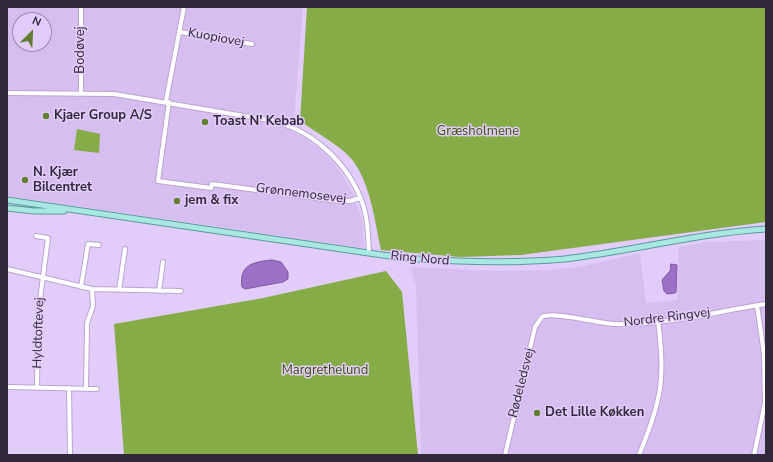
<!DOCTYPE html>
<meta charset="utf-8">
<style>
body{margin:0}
#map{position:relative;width:773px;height:462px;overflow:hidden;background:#e2ccfa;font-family:"Nunito Sans",sans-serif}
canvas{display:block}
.frame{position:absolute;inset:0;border:8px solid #31283a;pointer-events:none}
.north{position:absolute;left:12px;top:12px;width:40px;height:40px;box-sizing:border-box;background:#e2ccfa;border:1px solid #9b8aad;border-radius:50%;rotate:24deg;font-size:11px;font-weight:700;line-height:16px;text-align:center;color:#31283a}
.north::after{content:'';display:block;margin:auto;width:14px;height:18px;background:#617e32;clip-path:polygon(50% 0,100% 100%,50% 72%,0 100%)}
</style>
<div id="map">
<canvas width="773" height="462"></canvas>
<div class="frame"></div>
<div class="north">N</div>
</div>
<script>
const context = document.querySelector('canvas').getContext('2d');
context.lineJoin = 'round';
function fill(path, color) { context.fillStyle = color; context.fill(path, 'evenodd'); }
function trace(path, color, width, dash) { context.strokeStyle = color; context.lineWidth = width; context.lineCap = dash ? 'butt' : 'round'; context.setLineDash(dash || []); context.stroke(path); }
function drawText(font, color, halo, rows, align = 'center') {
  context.font = font + ' "Nunito Sans",sans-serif'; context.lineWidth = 3; context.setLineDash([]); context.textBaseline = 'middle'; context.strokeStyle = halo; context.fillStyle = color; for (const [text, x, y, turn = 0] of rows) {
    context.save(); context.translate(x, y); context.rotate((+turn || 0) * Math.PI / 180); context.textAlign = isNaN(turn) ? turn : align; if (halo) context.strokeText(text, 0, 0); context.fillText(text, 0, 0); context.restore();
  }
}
const built = new Path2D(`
 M 7,7 L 303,7 L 293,132 L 307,139 L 327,155 L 339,170 L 353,193 L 362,220 L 364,248 L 7,196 ZM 20,20 L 44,20 L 44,44 L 20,44 Z
 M 766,240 L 766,455 L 421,455 L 416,287 L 411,267 L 497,271 L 549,270 L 578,267 L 640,253 L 646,303 L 677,300 L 679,247 L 708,242 Z`);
const forest = new Path2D(`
 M 307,7 L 766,7 L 766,222 L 521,255 L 460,257 L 381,250 C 375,222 371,187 354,162 C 343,147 315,132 300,121 Z
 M 77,129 L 100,134 L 99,153 L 74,150 Z
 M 386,271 L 402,292 L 418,455 L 124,455 L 114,324 L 263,298 Z`);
const water = new Path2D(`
 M 272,260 L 281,262 L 288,272 L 288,279 L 283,282 L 245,289 L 242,287 C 239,265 252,262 272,260 Z
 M 671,264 L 677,265 L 676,292 L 675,293 L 667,294 L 664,291 L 662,280 L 670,271 Z`);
const minor = new Path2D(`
 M 180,32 L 252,44
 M 7,93 L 114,94 L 268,120 C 310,128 347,161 362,202 C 368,218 368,236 369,253
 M 81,93 L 81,7
 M 166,101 L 184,7
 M 169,102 L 158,181 L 211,188 L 212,184 L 339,201 L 350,201 L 360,198
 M 36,236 L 48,238 L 38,315 L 37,388
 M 7,269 L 92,289 L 181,291
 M 81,287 L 88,244 L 99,245
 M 119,290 L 125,249
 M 159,291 L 163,262
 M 7,387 L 97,389
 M 69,388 L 70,455
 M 86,388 L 87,323 L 93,306 L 92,289
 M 505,455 L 535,327 L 542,317 C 552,311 598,323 614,324 C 662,326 718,311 766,304
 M 639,455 C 661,402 666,379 658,321
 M 754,455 L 765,403 L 764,354 L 757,305`);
const major = new Path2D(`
 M 7,200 L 403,258 C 457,262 510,264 564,259 C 632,251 698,233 766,229
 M 7,208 L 34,211 L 64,211`);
const markers = [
 [46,116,4,"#617e32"],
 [205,122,4,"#617e32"],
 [25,180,4,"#617e32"],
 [177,201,4,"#617e32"],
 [537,413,4,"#617e32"]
];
const streetNames = [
 ["Kuopiovej",216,38,10],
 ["Bodøvej",81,50,-90],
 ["Grønnemosevej",301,194,7],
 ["Ring Nord",420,259,5],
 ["Nordre Ringvej",667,318,-7],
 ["Hyldtoftevej",39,333,-88],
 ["Rødeledsvej",522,383,-76]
];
const poiNames = [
 ["Kjaer Group A/S",54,116],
 ["Toast N' Kebab",213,122],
 ["N. Kjær",33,173],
 ["Bilcentret",33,188],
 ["jem & fix",185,201],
 ["Det Lille Køkken",545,413]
];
const parkNames = [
 ["Græsholmene",478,132],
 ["Margrethelund",325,371]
];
fill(built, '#d7bef1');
fill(forest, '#86ac47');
fill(water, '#9d70c7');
trace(water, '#7d5a9d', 1);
trace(minor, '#baa4d1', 6);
trace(major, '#5a9b9b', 7);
trace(minor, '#fff', 4);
trace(major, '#a9e8e2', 5);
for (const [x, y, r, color] of markers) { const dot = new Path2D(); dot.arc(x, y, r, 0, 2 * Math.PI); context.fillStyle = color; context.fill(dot); trace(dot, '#e2ccfa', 1.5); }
drawText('13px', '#31283a', '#e2ccfa', streetNames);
drawText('bold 13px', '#31283a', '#e2ccfa', poiNames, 'left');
drawText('13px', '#395105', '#e2ccfa', parkNames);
</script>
